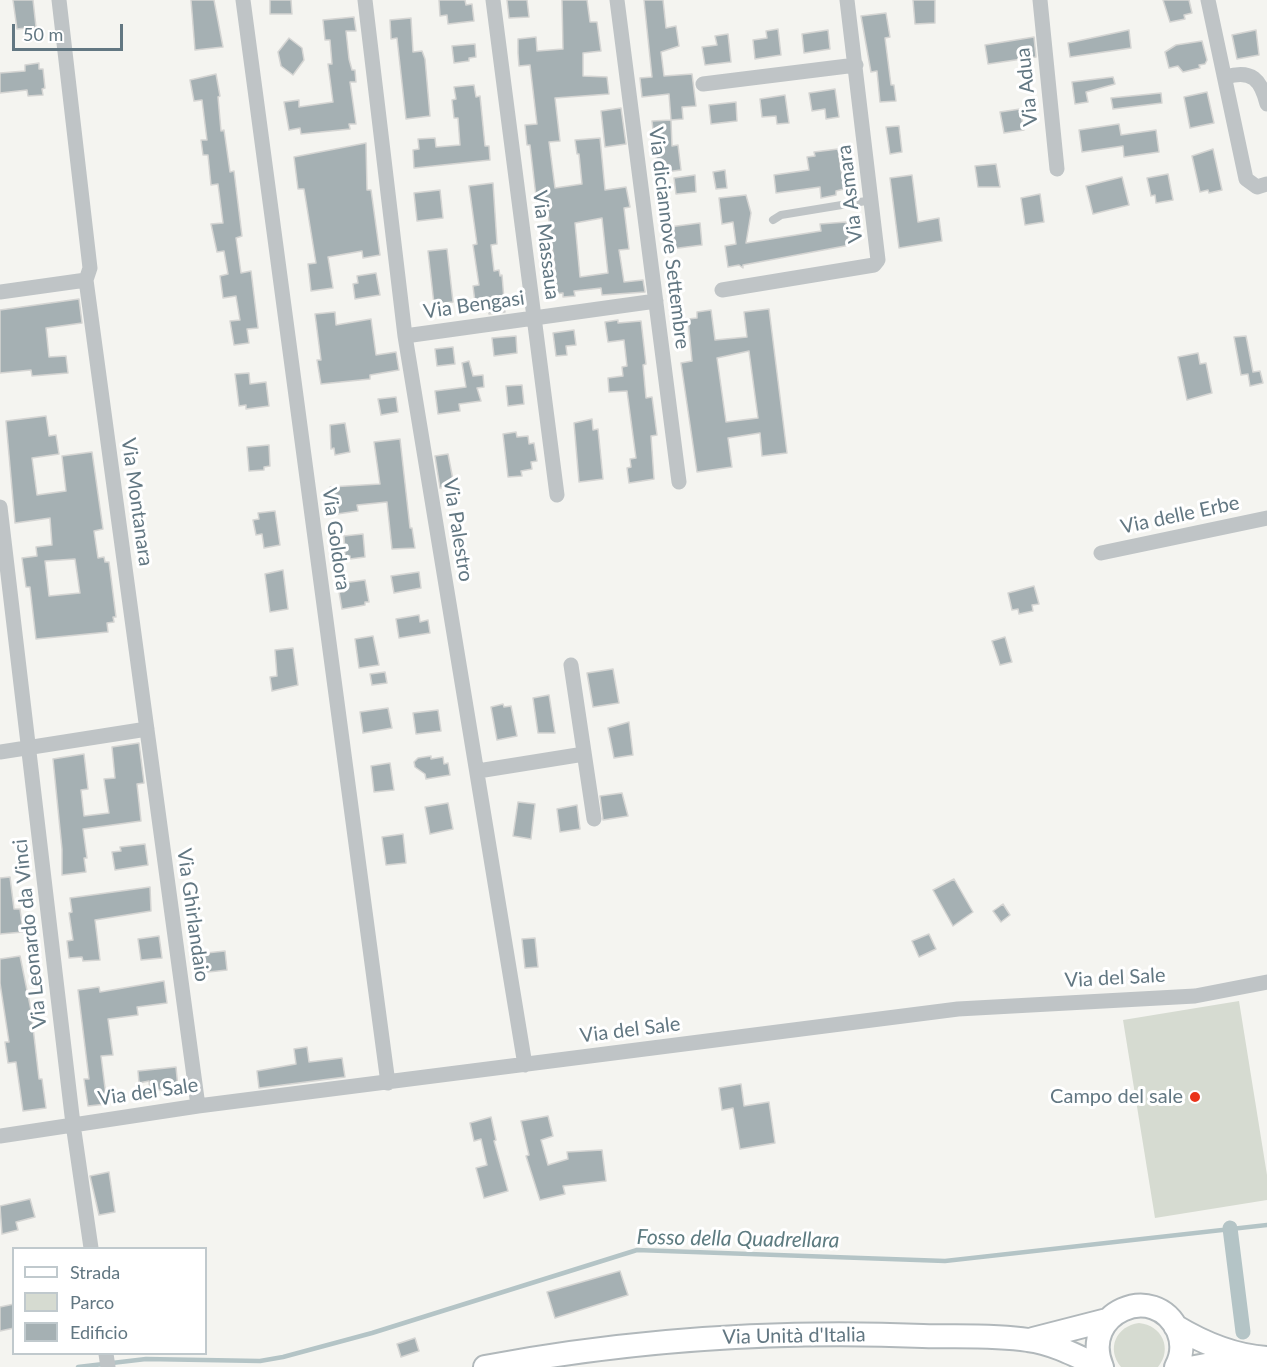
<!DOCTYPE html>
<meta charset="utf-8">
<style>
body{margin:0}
#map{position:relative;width:1267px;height:1367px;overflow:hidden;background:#f4f4f0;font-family:Lato,sans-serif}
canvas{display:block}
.legend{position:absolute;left:12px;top:1247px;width:195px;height:108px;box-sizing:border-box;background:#fff;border:2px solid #c0c9cd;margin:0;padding:8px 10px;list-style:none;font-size:18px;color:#627782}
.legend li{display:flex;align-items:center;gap:12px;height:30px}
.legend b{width:30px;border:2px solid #c0c9cd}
.scale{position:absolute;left:12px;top:24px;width:111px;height:27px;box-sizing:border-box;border:3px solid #627782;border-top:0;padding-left:8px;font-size:18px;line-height:21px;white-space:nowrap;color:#627782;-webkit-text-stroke:4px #fff;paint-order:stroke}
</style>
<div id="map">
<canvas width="1267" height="1367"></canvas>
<ul class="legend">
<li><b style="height:8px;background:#fff"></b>Strada</li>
<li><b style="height:16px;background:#d6dbd1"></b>Parco</li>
<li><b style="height:16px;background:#a5b0b3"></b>Edificio</li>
</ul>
<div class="scale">50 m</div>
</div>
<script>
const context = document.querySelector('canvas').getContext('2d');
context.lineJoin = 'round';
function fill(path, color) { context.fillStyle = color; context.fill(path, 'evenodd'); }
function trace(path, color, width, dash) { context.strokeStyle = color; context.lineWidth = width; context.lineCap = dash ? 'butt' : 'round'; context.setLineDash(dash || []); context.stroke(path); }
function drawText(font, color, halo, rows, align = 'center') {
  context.font = font + ' Lato,sans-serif'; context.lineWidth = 6; context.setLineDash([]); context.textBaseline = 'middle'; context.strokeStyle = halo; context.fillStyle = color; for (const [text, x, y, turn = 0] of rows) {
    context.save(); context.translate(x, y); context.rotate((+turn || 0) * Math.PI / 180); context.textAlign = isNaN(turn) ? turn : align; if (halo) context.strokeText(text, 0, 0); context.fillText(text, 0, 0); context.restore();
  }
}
const green = new Path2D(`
 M 1239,1001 L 1267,1175 L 1267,1200 L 1155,1218 L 1123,1020 Z
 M 1139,1323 C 1162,1325 1173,1349 1158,1367 L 1121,1367 C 1106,1349 1116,1326 1139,1323 Z`);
const stream = new Path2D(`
 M 78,1367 L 146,1359 L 260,1361 L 283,1357 L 372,1333 L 637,1250 L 945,1261 L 1267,1225`);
const canal = new Path2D(`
 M 1230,1228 L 1243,1332`);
const building = new Path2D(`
 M 13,0 L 33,0 L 36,27 L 17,29 Z
 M 191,0 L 214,0 L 223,47 L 195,50 Z
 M 270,0 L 291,0 L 292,14 L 270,14 Z
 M 439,0 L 465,0 L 466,5 L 472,4 L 474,21 L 448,24 L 447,15 L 440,16 Z
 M 507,0 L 527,0 L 529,17 L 509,18 Z
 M 562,0 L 587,0 L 590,22 L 597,22 L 601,51 L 583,53 L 583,76 L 607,77 L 609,94 L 555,98 L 560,141 L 549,142 L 555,188 L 582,184 L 579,154 L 577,154 L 575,140 L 600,138 L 605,190 L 626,187 L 630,207 L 624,208 L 629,249 L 619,250 L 624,282 L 643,280 L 645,292 L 602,295 L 601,288 L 574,291 L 575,296 L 563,297 L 563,293 L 554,294 L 552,274 L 555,271 L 548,212 L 538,213 L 530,145 L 527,145 L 525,125 L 537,124 L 530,65 L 519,66 L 518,53 L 518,39 L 536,37 L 537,51 L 563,49 ZM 602,218 L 608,273 L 580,277 L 575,223 Z
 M 644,0 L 663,0 L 666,28 L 676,26 L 679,46 L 661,52 L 664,76 L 692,74 L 696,106 L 682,107 L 683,119 L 671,120 L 669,94 L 642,97 L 640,78 L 652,77 Z
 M 913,0 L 935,0 L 935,23 L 915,24 Z
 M 1163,0 L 1189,0 L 1192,13 L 1184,15 L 1185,19 L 1170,22 Z
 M 886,13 L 890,37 L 885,38 L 891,85 L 894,85 L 896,101 L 880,102 L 877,71 L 871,72 L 861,16 Z
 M 354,17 L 356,31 L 346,31 L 349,59 L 352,70 L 355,70 L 356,82 L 350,82 L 356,124 L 349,124 L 350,129 L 301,134 L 300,128 L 289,130 L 284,102 L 299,100 L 299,107 L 333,102 L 328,64 L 332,64 L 330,40 L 325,40 L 323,20 Z
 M 411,18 L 413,52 L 422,51 L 425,59 L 430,116 L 406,119 L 397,38 L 391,39 L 390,20 Z
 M 778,29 L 781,55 L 755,59 L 753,40 L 767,38 L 766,31 Z
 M 828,30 L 830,49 L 804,53 L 802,34 Z
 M 1129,30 L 1131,48 L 1070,57 L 1068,43 Z
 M 1256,30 L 1259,55 L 1237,59 L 1232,35 Z
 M 728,34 L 731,62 L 705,65 L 702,47 L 717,45 L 715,36 Z
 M 1034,37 L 1036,57 L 988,64 L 985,45 Z
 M 289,38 L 302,48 L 304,60 L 293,75 L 281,66 L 278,52 Z
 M 1202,41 L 1207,60 L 1205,64 L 1199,65 L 1200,68 L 1183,72 L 1178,66 L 1169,68 L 1165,52 L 1176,45 Z
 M 475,44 L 476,57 L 469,58 L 469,61 L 454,63 L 452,46 Z
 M 39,63 L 39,69 L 43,69 L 45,88 L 42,89 L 43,95 L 28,96 L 27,90 L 0,93 L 0,73 L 25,71 L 25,65 Z
 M 216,74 L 220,96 L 218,97 L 221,131 L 224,130 L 230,172 L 234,171 L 242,236 L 236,238 L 241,273 L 251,271 L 258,328 L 247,329 L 249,343 L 234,345 L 230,321 L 240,320 L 236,296 L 223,298 L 220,276 L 228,274 L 224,251 L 217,252 L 211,224 L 223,223 L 218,184 L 211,185 L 208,155 L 203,155 L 201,140 L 207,140 L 202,100 L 194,101 L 190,80 Z
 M 1113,77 L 1115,84 L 1086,92 L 1088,102 L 1075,104 L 1072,82 Z
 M 474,85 L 476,97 L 480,96 L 485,146 L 489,146 L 490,160 L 414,168 L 413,150 L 419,149 L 418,139 L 435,138 L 436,147 L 460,145 L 458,118 L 454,118 L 452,100 L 456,99 L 454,87 Z
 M 835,89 L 839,117 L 826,119 L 825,109 L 812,111 L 809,93 Z
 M 1207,92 L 1214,123 L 1190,128 L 1184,97 Z
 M 1161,93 L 1162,103 L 1113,109 L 1111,98 Z
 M 785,95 L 789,123 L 777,124 L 776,116 L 762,117 L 760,99 Z
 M 736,102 L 737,121 L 711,124 L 709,105 Z
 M 621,108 L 626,144 L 605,147 L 601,111 Z
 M 1020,109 L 1024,130 L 1004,133 L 1000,112 Z
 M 671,120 L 672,146 L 678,145 L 681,170 L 658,173 L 652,121 Z
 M 1119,124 L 1121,135 L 1156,130 L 1159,152 L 1124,157 L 1123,146 L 1082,152 L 1079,130 Z
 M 899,126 L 902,152 L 890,154 L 886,127 Z
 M 366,143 L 367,190 L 371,190 L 380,255 L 363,258 L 362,251 L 328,257 L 333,288 L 311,291 L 308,264 L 316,263 L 304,189 L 298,189 L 294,157 Z
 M 838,149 L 844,189 L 836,191 L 836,195 L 821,198 L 820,187 L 776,193 L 774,175 L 809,170 L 807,157 L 815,156 L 814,152 Z
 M 1213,149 L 1222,190 L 1209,193 L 1208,190 L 1200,192 L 1192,156 Z
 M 996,164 L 1000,187 L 978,187 L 975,166 Z
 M 725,170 L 727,188 L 716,189 L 713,172 Z
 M 1168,174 L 1173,200 L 1156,203 L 1155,195 L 1151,196 L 1147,178 Z
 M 695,175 L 696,192 L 676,194 L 674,178 Z
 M 912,175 L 918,222 L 939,218 L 942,241 L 899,248 L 890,178 Z
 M 1122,177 L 1129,205 L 1093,214 L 1086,186 Z
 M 493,183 L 497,244 L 491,245 L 494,271 L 499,270 L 500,276 L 502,275 L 505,312 L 489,314 L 488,306 L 482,307 L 481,301 L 475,302 L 473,286 L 479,285 L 473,245 L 477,244 L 469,186 Z
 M 440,190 L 443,218 L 417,221 L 414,193 Z
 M 1040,194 L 1044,222 L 1025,225 L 1021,198 Z
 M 746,195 L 751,213 L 746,243 L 821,231 L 820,224 L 846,222 L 850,245 L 743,265 L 743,268 L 739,265 L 728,267 L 725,246 L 736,244 L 733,222 L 722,224 L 719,198 Z
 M 700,223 L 702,245 L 671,249 L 669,227 Z
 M 447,249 L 453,302 L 434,304 L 428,251 Z
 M 376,273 L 380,295 L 355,299 L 353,284 L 358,283 L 357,276 Z
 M 79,299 L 82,323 L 46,328 L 49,357 L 66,356 L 68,373 L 32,376 L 31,370 L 0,373 L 0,310 Z
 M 769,309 L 787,453 L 762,456 L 760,433 L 728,438 L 732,467 L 697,472 L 681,363 L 692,361 L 688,319 L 697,318 L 697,312 L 711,310 L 715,340 L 747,337 L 744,312 ZM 749,351 L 758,418 L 726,422 L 717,358 Z
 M 335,312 L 336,325 L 371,319 L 376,355 L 396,352 L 399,370 L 370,375 L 370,379 L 321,384 L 317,360 L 321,360 L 315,314 Z
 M 618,320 L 618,323 L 641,321 L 646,364 L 643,365 L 646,398 L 652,397 L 657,435 L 651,436 L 654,479 L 629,483 L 627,468 L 631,467 L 630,459 L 636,458 L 627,391 L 609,392 L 608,378 L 623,376 L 622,367 L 627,366 L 624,340 L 608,342 L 605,322 Z
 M 574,330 L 576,345 L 566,346 L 567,355 L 556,356 L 553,333 Z
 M 516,336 L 517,353 L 494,356 L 492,338 Z
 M 1246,336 L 1253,372 L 1260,371 L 1263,383 L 1250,386 L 1248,374 L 1241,375 L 1234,337 Z
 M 453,347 L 455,364 L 437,366 L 435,349 Z
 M 1198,353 L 1200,364 L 1206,363 L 1212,393 L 1187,400 L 1178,357 Z
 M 469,361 L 473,376 L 483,375 L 484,387 L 477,388 L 481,401 L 459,404 L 460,411 L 438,414 L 435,391 L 466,387 L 462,363 Z
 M 249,373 L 250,384 L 266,382 L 269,406 L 246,409 L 246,405 L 239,406 L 235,374 Z
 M 522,385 L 524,404 L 508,406 L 506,386 Z
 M 396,397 L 398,412 L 381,415 L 378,399 Z
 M 46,416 L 49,436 L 56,435 L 59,454 L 32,458 L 37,495 L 66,491 L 62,456 L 92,452 L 103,529 L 94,531 L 98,558 L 104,557 L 105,562 L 109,562 L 116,617 L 113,617 L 114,622 L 107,623 L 108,632 L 36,639 L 30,587 L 26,587 L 22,558 L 37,556 L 36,547 L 52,545 L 50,518 L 15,523 L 6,421 ZM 75,559 L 80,593 L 49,596 L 45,561 Z
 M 592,419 L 593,430 L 598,429 L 603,479 L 579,482 L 574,423 Z
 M 345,423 L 350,452 L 335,455 L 334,448 L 331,449 L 330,425 Z
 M 516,432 L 517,437 L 528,436 L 529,444 L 534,443 L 537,461 L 531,462 L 532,469 L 521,471 L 522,476 L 508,477 L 503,434 Z
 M 400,439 L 410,528 L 412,528 L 415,548 L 392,549 L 387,502 L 357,505 L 358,511 L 337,514 L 336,505 L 332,506 L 330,487 L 380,484 L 374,442 Z
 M 269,445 L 270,466 L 264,467 L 264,470 L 249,471 L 247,447 Z
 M 448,454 L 454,485 L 440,488 L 435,456 Z
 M 275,511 L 280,545 L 264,548 L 262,534 L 256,535 L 253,520 L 259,519 L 258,513 Z
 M 363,534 L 365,557 L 350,559 L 350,556 L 345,556 L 344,536 Z
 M 283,570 L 288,609 L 270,612 L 265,574 Z
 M 419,572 L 421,588 L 394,593 L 391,576 Z
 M 365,580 L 369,602 L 365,602 L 365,605 L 342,609 L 339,592 L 344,592 L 343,583 Z
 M 1034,586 L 1039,604 L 1032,605 L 1033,611 L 1019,614 L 1018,609 L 1012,610 L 1008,593 Z
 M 419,615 L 420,622 L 428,620 L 430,633 L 399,638 L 396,619 Z
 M 373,636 L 379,665 L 359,668 L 355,639 Z
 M 1005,637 L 1012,662 L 1000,665 L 992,641 Z
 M 293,648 L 298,685 L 272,691 L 270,677 L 277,676 L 275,650 Z
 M 613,669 L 619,703 L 593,707 L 587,673 Z
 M 385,672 L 387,683 L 372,685 L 370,674 Z
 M 549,695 L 555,733 L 538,733 L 533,698 Z
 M 503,704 L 504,707 L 511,706 L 517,736 L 497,740 L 491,707 Z
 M 388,708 L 392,728 L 363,733 L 360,712 Z
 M 438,710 L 441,731 L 416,734 L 413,713 Z
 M 629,722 L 633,755 L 614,758 L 608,728 Z
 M 139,743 L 144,783 L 137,784 L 141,821 L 83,829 L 87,858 L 84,858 L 86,872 L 62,875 L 62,849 L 53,759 L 84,754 L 88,789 L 81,790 L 84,816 L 109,813 L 104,779 L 115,778 L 112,747 Z
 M 431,756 L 431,759 L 443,757 L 444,764 L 448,763 L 450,775 L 426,779 L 425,774 L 415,767 L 414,762 L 418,758 Z
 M 390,763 L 394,790 L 374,792 L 371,766 Z
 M 622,793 L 628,816 L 603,820 L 600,796 Z
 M 518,802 L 535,804 L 531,839 L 513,836 Z
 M 448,803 L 453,829 L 430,834 L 425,807 Z
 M 577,805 L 580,829 L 560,832 L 557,809 Z
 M 403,834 L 406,863 L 386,865 L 382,837 Z
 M 145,844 L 148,865 L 115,870 L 112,852 L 121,851 L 120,847 Z
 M 10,877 L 14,909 L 20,909 L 23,932 L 0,934 L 0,878 Z
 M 954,879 L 973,912 L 953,926 L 933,890 Z
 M 150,887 L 151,911 L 95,920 L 100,960 L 83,961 L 82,957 L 69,958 L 67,941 L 73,940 L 69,913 L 72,912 L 70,898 Z
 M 1003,904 L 1010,915 L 1001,922 L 993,911 Z
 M 929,934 L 936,949 L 919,957 L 912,941 Z
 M 159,936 L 162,958 L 141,960 L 138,939 Z
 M 535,938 L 538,967 L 525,968 L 522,939 Z
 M 225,951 L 227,970 L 199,973 L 197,954 Z
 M 20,956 L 31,1010 L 39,1079 L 42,1079 L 46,1108 L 23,1111 L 16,1062 L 8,1063 L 5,1042 L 9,1042 L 0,983 L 0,959 Z
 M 164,981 L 167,1003 L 137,1007 L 138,1015 L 108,1019 L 113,1055 L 101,1056 L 107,1104 L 88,1106 L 84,1079 L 89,1079 L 78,990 L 99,987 L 100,992 Z
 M 307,1047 L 309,1062 L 342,1058 L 345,1077 L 259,1088 L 257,1071 L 296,1064 L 294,1049 Z
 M 176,1067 L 178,1088 L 150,1091 L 149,1081 L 139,1083 L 138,1071 Z
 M 741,1084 L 744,1106 L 769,1102 L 775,1143 L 740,1149 L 733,1108 L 722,1110 L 719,1088 Z
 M 548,1116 L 553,1136 L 541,1140 L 548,1165 L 568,1159 L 567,1152 L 602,1150 L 606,1181 L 563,1186 L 565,1194 L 540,1200 L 526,1156 L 529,1155 L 521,1121 Z
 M 491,1117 L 496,1140 L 494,1141 L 508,1191 L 484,1198 L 476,1168 L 487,1165 L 481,1139 L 474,1141 L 470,1123 Z
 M 109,1172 L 115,1212 L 99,1215 L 90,1176 Z
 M 30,1199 L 35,1217 L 16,1222 L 18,1230 L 2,1234 L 0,1206 Z
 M 620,1271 L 628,1295 L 555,1318 L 547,1292 Z
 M 14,1304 L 14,1328 L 0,1331 L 0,1307 Z
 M 415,1338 L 419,1351 L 401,1357 L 397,1344 Z`);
const lane = new Path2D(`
 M 773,220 L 781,215 L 872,200`);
const street = new Path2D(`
 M 59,0 L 90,268 L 86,280
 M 243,0 L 388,1083
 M 365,0 L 405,336 L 525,1065
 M 493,0 L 557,495
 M 617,0 L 679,482
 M 1040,0 L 1057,169
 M 1208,0 L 1246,179 L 1257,187 L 1267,184
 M 1226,77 C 1252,69 1261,80 1267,104
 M 703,84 L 856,65
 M 722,290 L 874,265 L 878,260 L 847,0
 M 0,292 L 86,280 L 198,1106
 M 405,336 L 656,301
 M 0,507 L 73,1124 L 91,1248
 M 1101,553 L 1267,518
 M 571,665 L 594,819
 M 0,752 L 147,729
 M 478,771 L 584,754
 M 0,1136 L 198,1106 L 958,1009 L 1195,996 L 1267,982
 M 106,1354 L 108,1367`);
const secondary = new Path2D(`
 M 1175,1326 C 1203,1343 1234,1356 1267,1358
 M 1033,1339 L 1107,1320
 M 485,1367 C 629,1340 776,1330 923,1336 C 958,1337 994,1335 1028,1340 C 1053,1343 1077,1356 1100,1367
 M 1102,1367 C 1079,1313 1155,1280 1178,1331 C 1183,1343 1182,1356 1176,1367
 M 1195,1367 L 1243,1358`);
const markers = [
 [1195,1097,6,"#ea331a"]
];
const streetNames = [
 ["Via Adua",1027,87,-96],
 ["Via Asmara",850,194,-97],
 ["Via diciannove Settembre",669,238,83],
 ["Via Massaua",546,245,83],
 ["Via Bengasi",474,305,-8],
 ["Via Montanara",137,502,82],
 ["Via delle Erbe",1180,515,-12],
 ["Via Palestro",458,530,81],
 ["Via Goldora",336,539,82],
 ["Via Ghirlandaio",193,915,82],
 ["Via Leonardo da Vinci",30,934,-96],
 ["Via del Sale",1115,978,-3],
 ["Via del Sale",630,1030,-7],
 ["Via del Sale",148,1092,-8],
 ["Via Unità d'Italia",794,1336,-1]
];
const poiNames = [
 ["Campo del sale",1183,1097]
];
const waterNames = [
 ["Fosso della Quadrellara",738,1239,1]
];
fill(green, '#d6dbd1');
trace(stream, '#b4c4c6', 4.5);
trace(canal, '#b4c4c6', 15);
fill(building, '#a5b0b3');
trace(building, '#d5d5d3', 1.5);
trace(secondary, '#b1b8bb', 26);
trace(lane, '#bfc4c6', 8);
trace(street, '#bfc4c6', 15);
trace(secondary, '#fff', 22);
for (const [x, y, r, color] of markers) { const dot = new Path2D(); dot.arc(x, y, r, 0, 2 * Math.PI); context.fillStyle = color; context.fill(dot); trace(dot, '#fff', 2); }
drawText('20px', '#627782', '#fff', streetNames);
drawText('20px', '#627782', '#fff', poiNames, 'right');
drawText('italic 21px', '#5d7b80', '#fff', waterNames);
</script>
